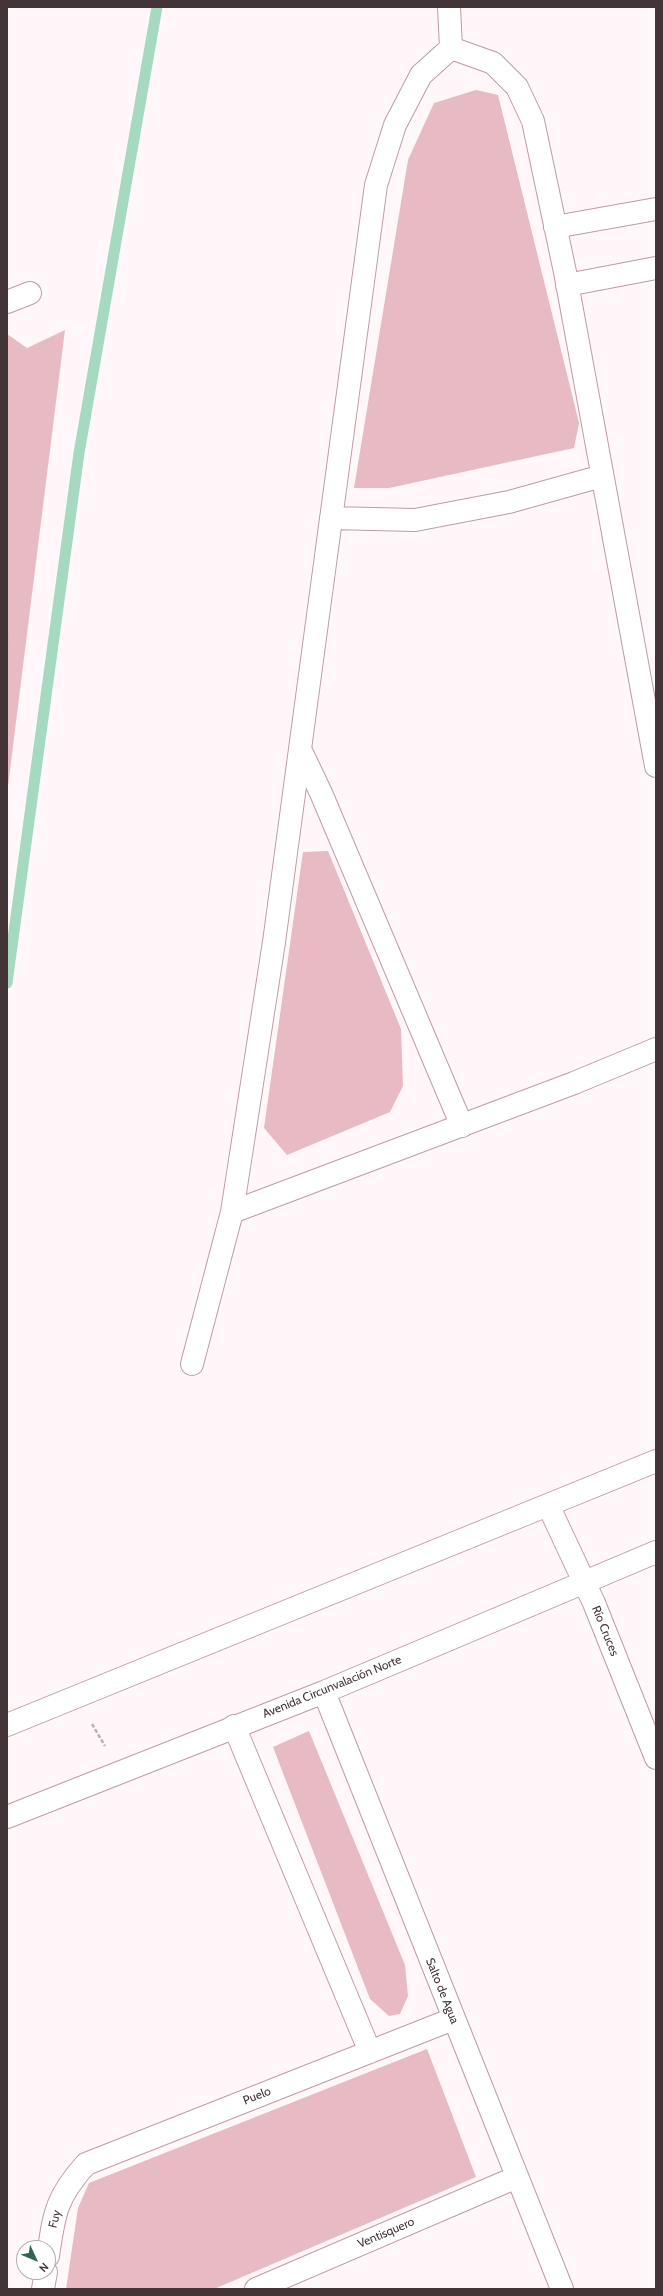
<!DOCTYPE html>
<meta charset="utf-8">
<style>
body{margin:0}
#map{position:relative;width:663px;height:2296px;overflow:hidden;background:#fff7f9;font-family:Cabin,sans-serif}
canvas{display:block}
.frame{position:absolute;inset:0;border:8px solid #433437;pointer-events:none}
.north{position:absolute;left:16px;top:2240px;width:40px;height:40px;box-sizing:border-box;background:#fff;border:1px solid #b4aeaf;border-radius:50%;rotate:134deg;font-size:11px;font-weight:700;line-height:16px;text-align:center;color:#433437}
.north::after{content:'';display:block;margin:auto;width:14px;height:18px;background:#2e664e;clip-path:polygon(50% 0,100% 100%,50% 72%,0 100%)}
</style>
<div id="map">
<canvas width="663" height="2296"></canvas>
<div class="frame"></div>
<div class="north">N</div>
</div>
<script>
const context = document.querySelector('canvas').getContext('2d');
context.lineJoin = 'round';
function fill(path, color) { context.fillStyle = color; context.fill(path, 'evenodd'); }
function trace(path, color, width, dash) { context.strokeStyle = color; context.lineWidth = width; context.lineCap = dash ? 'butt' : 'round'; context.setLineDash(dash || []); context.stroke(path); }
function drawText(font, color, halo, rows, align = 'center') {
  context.font = font + ' Cabin,sans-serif'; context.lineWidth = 4; context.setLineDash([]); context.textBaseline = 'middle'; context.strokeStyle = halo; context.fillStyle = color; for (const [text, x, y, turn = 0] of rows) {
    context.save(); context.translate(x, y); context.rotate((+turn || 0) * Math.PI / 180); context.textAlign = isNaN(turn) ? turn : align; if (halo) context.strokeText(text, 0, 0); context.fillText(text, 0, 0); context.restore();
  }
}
const green = new Path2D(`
 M 476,90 L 498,95 L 579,423 L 574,448 L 389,488 L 354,488 L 408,160 L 434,103 Z
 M 65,330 L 7,794 L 7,334 L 27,348 Z
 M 328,851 L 401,1029 L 403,1086 L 390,1112 L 287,1155 L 264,1128 L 303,852 Z
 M 309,1731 L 405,1965 L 408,1996 L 400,2014 L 389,2016 L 370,1999 L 273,1747 Z
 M 427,2049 L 476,2177 L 214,2289 L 66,2289 L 78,2208 L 89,2183 Z`);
const stream = new Path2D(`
 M 7,983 L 79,453 L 157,7`);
const path = new Path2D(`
 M 7,633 L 7,646
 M 92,1724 L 105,1746`);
const minor = new Path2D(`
 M 449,7 L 451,48
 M 451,48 L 493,63 L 517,87 L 533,121 L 565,272 L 656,766
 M 555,227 L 656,209
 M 567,285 L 656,268
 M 7,302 L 30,293
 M 331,518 L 415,520 L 509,502 L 602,476
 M 300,749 L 321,793 L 462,1126
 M 232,1212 L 574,1083 L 656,1049
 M 192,1364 L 232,1212 L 274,942 L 376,185 L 395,125 L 421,75 L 451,48
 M 549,1507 L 594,1603 L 656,1758
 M 324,1692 L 562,2289
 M 7,1725 L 656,1461
 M 234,1726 L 370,2052
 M 7,1817 L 324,1692 L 656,1552
 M 48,2256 C 54,2214 56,2197 86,2164 L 453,2019
 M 43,2289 L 46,2272
 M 256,2289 L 517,2177`);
const streetNames = [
 ["Río Cruces",605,1631,68],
 ["Avenida Circunvalación Norte",332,1687,-22],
 ["Salto de Agua",442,1991,68],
 ["Puelo",257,2096,-22],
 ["Fuy",55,2219,-76],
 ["Ventisquero",386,2233,-23]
];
fill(green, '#e7bac4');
trace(stream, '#a6dac0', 11);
trace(minor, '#c09ba4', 24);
trace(path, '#bcb1b4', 2.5, [4, 2]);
trace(minor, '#fff', 22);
drawText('12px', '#433437', '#fff', streetNames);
</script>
